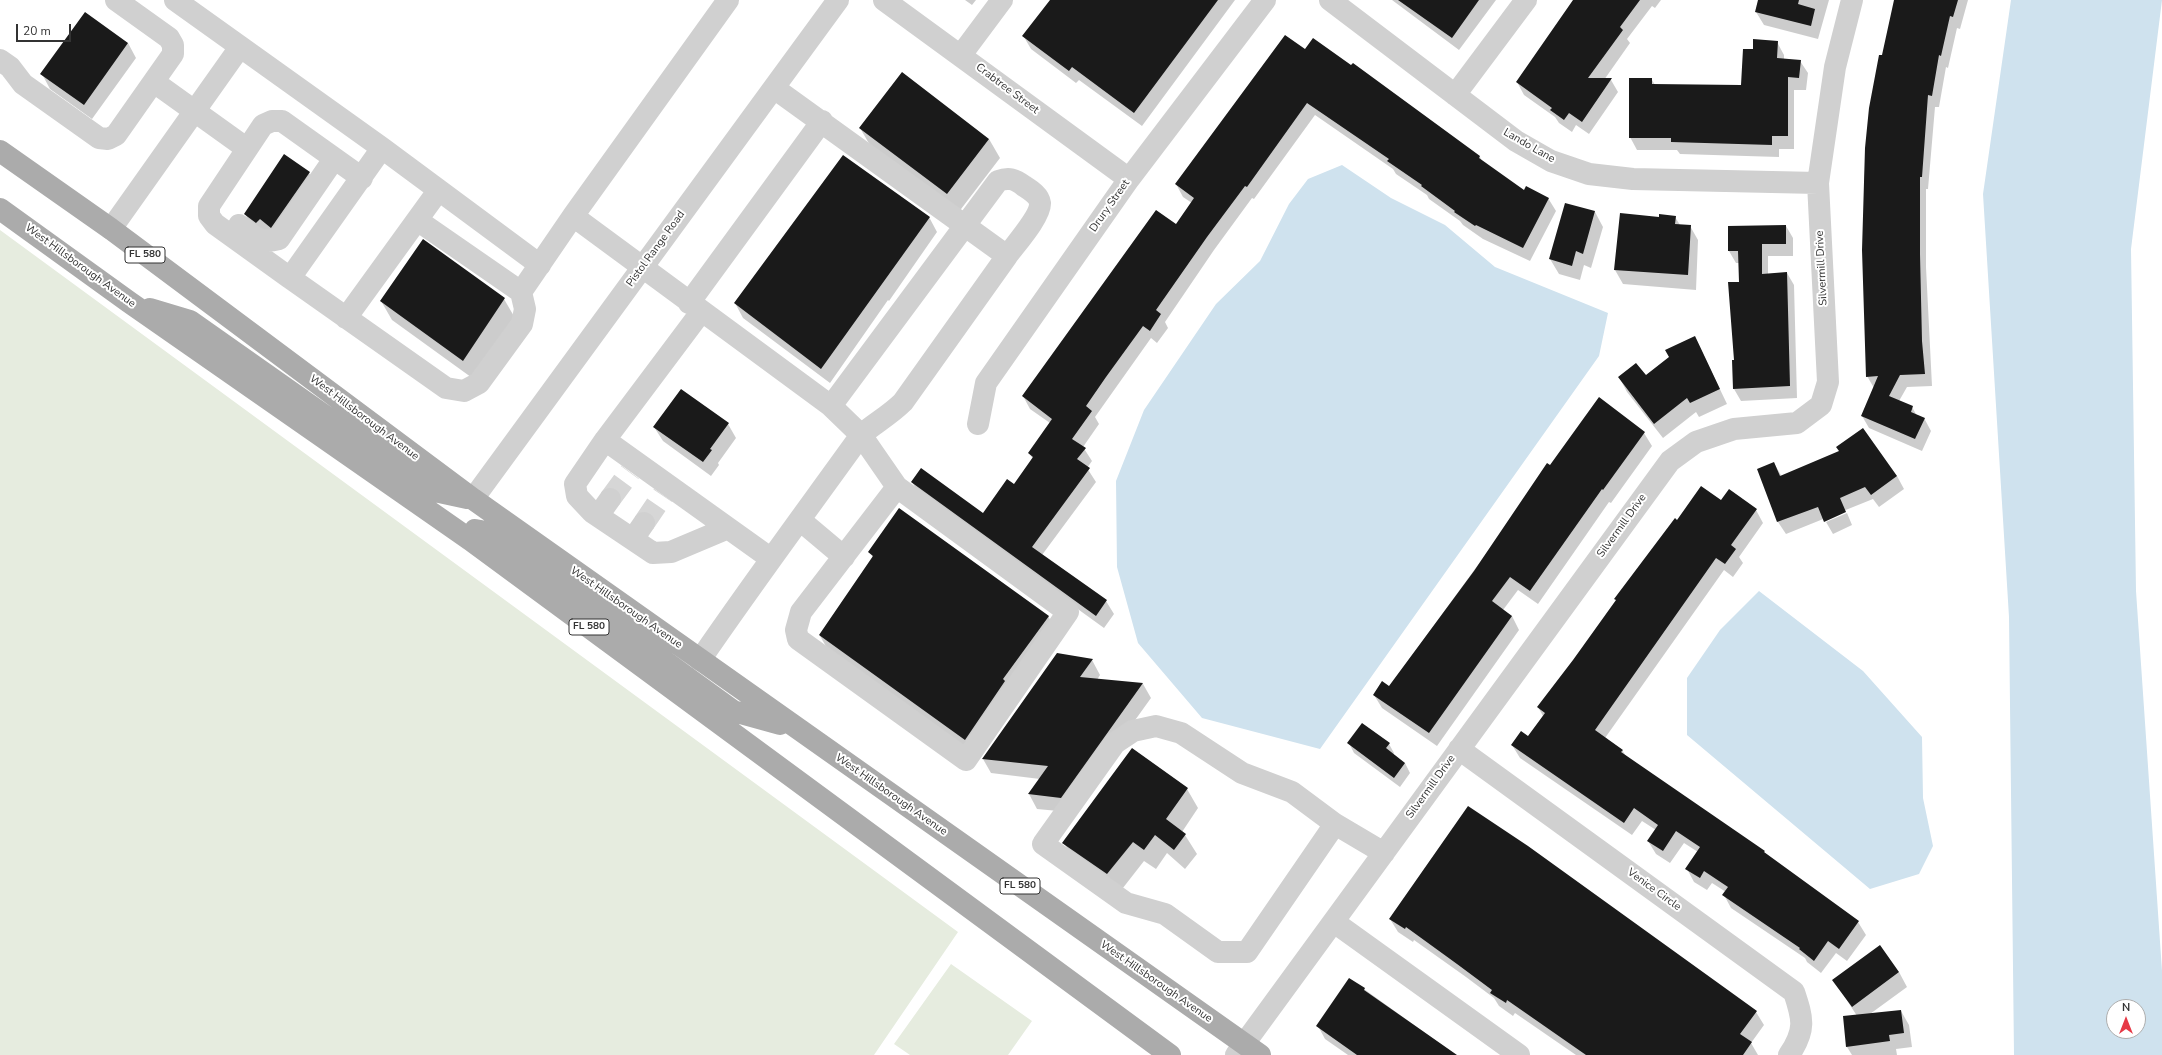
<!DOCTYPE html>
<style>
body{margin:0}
#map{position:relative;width:2162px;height:1055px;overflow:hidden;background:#fff;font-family:"Nunito Sans",sans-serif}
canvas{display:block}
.north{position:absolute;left:2106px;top:999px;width:40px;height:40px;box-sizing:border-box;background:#fff;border:1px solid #adadad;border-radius:50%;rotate:0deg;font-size:11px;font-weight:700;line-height:16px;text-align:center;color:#333}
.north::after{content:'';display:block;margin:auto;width:14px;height:18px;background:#e63946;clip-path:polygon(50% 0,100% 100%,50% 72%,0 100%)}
.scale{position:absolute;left:16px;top:24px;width:55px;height:18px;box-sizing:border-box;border:2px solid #333;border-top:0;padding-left:5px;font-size:12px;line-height:14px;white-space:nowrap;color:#333;-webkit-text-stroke:3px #fff;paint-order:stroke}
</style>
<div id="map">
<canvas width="2162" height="1055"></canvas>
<div class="north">N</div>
<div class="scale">20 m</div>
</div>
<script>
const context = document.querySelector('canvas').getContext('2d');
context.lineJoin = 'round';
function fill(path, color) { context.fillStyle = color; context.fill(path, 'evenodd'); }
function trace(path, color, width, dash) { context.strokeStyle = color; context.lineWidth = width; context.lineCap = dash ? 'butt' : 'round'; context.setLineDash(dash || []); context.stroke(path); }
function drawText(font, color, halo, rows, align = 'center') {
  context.font = font + ' "Nunito Sans",sans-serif'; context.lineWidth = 4; context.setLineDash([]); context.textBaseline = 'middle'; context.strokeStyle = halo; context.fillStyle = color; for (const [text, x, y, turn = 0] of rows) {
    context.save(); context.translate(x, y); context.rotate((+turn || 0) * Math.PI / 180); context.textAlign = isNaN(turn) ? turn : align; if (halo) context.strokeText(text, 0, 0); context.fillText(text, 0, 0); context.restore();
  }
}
const green = new Path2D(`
 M 0,230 L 958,932 L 874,1055 L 0,1055 Z
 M 951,964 L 1032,1021 L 1008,1055 L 910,1055 L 894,1044 Z`);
const water = new Path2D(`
 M 2011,0 L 2162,0 L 2131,249 L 2136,591 L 2162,971 L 2162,1055 L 2014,1055 L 2009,617 L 1983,194 ZM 2114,1007 L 2138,1007 L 2138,1031 L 2114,1031 Z
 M 1342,165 L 1391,198 L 1445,225 L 1495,267 L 1608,313 L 1599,356 L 1320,749 L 1202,718 L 1138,643 L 1117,567 L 1116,481 L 1144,410 L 1216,304 L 1260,261 L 1289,204 L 1308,179 Z
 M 1759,591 L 1863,671 L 1922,737 L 1923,798 L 1933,846 L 1919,874 L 1870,889 L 1687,735 L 1687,678 L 1720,630 Z`);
const shadow = new Path2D(`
 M 965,0 L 976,0 L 972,5 Z
 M 1051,0 L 1235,0 L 1142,126 L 1079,80 L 1076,83 L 1031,49 L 1024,37 Z
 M 1392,0 L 1496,0 L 1459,50 Z
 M 1580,0 L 1661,0 L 1655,8 L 1652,6 L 1627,39 L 1630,43 L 1604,80 L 1611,80 L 1618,92 L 1589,134 L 1576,125 L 1572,132 L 1559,123 L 1555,117 L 1524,95 L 1517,82 Z
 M 1759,0 L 1829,0 L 1818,39 L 1764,25 L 1756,12 Z
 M 1897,0 L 1968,0 L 1960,29 L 1957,28 L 1948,68 L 1946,67 L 1939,107 L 1935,107 L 1928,189 L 1926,189 L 1926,267 L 1932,386 L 1907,387 L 1899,401 L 1912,407 L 1917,416 L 1924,418 L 1931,431 L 1922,451 L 1869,428 L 1862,416 L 1874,388 L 1867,376 L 1865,334 L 1864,181 L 1870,109 Z
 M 1777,42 L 1784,55 L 1784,59 L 1800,61 L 1808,73 L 1806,90 L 1794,90 L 1794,149 L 1779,149 L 1779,157 L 1680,154 L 1677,150 L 1637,150 L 1630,137 L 1652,80 L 1655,85 L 1742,86 L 1754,50 Z
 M 128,43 L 136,58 L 92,119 L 50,89 L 42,74 Z
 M 1305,51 L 1351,66 L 1353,64 L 1480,157 L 1483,163 L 1525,191 L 1548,198 L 1556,211 L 1530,261 L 1483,239 L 1463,225 L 1460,221 L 1429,199 L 1427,195 L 1396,174 L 1393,169 L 1315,115 L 1254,199 L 1252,198 L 1214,250 L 1165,322 L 1168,328 L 1157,343 L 1151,338 L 1095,417 L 1099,424 L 1083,447 L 1092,461 L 1087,468 L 1096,482 L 1042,555 L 1106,601 L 1114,614 L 1104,628 L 920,495 L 912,482 L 984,514 L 1014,486 L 1033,459 L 1029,453 L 1050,423 L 1030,409 L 1023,396 L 1177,225 L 1192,203 L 1183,197 L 1176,184 Z
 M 860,128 L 989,139 L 1000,158 L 958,213 L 871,147 Z
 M 309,173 L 317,188 L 280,241 L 253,228 L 245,214 Z
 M 1566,204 L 1595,212 L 1603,227 L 1591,268 L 1584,265 L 1580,280 L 1559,274 L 1550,259 Z
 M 929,217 L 937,232 L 889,301 L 888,300 L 830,383 L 743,318 L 735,303 Z
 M 1675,217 L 1680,225 L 1690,226 L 1698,240 L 1696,290 L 1623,284 L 1615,270 L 1659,218 Z
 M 1786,226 L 1793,238 L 1793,256 L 1768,256 L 1768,274 L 1787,273 L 1794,285 L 1797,398 L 1741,401 L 1734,389 L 1733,361 L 1735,361 L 1740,263 L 1736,263 L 1729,251 Z
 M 504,299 L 515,318 L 475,380 L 392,320 L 381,301 Z
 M 1695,337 L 1727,404 L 1699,417 L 1696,412 L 1663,438 L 1627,392 L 1619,377 L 1645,376 Z
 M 728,424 L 736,438 L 718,463 L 719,465 L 711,476 L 663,441 L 654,427 Z
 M 1644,433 L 1652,446 L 1611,503 L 1609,502 L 1538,604 L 1518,590 L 1503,610 L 1512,616 L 1519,630 L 1437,746 L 1382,708 L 1374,695 L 1389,687 L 1550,466 Z
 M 1840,452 L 1897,476 L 1904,489 L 1879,507 L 1873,499 L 1786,534 L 1778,522 L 1758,469 L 1774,463 L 1782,477 Z
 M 1722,502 L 1756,510 L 1763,523 L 1739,557 L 1743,563 L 1733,577 L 1724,570 L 1605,738 L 1622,750 L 1626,756 L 1764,852 L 1766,855 L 1858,922 L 1866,935 L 1847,961 L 1836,953 L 1821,973 L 1807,962 L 1805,958 L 1731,908 L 1724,895 L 1726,892 L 1712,883 L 1707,890 L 1694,882 L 1687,869 L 1698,852 L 1684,843 L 1670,863 L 1656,854 L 1648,841 L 1656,830 L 1642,821 L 1632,835 L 1520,758 L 1512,745 L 1528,737 L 1543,716 L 1538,707 L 1574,661 L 1617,601 L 1616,599 L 1677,521 Z
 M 1847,513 L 1852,525 L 1833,534 L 1826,522 Z
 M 870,552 L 1048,616 L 1059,635 L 976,758 L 831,655 L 820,636 L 873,558 Z
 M 1092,660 L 1100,675 L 1097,680 L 1143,684 L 1151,698 L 1069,812 L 1037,809 L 1029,794 L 1040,779 L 991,773 L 983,759 Z
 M 1349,743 L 1389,744 L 1394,753 L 1393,755 L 1405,763 L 1410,773 L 1400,787 L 1354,753 Z
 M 1132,750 L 1187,789 L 1198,808 L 1182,832 L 1185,835 L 1197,854 L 1185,869 L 1167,853 L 1156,869 L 1144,861 L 1119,893 L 1075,862 L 1064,843 Z
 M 1390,919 L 1756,1012 L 1764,1025 L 1751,1043 L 1758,1055 L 1576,1055 L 1515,1013 L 1513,1016 L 1499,1006 L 1494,998 L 1466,977 L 1414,940 L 1413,942 L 1398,932 Z
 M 1899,972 L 1907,987 L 1870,1014 L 1901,1011 L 1909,1025 L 1912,1047 L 1896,1049 L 1897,1055 L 1852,1055 L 1847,1047 L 1857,1016 L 1834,980 Z
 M 1350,979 L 1456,1055 L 1348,1055 L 1325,1039 L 1318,1026 Z`);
const building = new Path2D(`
 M 1050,0 L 1218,0 L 1134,113 L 1072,67 L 1069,71 L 1022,36 Z
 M 1398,0 L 1479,0 L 1452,38 Z
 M 1573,0 L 1640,0 L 1620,27 L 1623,30 L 1588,78 L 1612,78 L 1582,122 L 1569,113 L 1564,120 L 1550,110 L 1552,108 L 1516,82 Z
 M 1758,0 L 1799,0 L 1798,4 L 1815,9 L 1811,26 L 1755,12 Z
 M 1894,0 L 1958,0 L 1953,17 L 1950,16 L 1941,56 L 1939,55 L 1932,96 L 1928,95 L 1922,177 L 1920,177 L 1920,254 L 1922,341 L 1925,374 L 1900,375 L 1889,396 L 1913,406 L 1911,412 L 1925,418 L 1915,439 L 1861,416 L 1878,376 L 1866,377 L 1862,250 L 1865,148 L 1869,108 L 1879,55 L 1882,55 Z
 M 85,12 L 128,43 L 84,105 L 40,74 Z
 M 1285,35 L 1305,49 L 1313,38 L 1351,65 L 1353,63 L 1480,156 L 1479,158 L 1524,190 L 1526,186 L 1549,198 L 1523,248 L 1476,225 L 1475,226 L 1454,212 L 1455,211 L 1421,186 L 1422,185 L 1387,161 L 1389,159 L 1307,103 L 1247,187 L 1245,186 L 1207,237 L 1156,310 L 1161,314 L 1150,331 L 1143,326 L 1106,377 L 1086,406 L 1092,411 L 1072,439 L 1086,448 L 1077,459 L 1090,468 L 1032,547 L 1107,600 L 1096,616 L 911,482 L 921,468 L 983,513 L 1007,479 L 1014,484 L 1033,457 L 1028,453 L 1052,419 L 1022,396 L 1156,210 L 1176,224 L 1194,198 L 1175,184 Z
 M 1753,39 L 1778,41 L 1777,58 L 1801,60 L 1799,78 L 1788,77 L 1788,136 L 1772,136 L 1772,145 L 1671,142 L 1671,138 L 1629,138 L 1629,78 L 1652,78 L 1652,84 L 1741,85 L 1743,49 L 1753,49 Z
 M 902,72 L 989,139 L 947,194 L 859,128 Z
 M 284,154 L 310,172 L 271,228 L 260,219 L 256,223 L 244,214 Z
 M 843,155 L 930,217 L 821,369 L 734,303 Z
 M 1565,203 L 1595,211 L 1583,254 L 1576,251 L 1572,266 L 1549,259 Z
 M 1620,213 L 1659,217 L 1659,214 L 1676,216 L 1675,224 L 1691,225 L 1688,275 L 1614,270 Z
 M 1786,225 L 1786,244 L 1762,244 L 1762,274 L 1787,272 L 1790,386 L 1733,389 L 1732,360 L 1734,360 L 1728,282 L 1739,282 L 1738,251 L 1728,251 L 1728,226 Z
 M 423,239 L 505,298 L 463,361 L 380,301 Z
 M 1695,336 L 1720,389 L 1690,403 L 1687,398 L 1654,424 L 1618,377 L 1636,363 L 1646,375 L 1669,357 L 1665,350 Z
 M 681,389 L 729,423 L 710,449 L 712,450 L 703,462 L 653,427 Z
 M 1599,397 L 1645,432 L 1603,490 L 1602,489 L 1530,591 L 1510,577 L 1492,601 L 1512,616 L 1429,733 L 1373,695 L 1382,681 L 1389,686 L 1474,571 L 1547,463 L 1550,465 Z
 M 1863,428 L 1897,476 L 1871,495 L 1865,487 L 1840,498 L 1846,512 L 1824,522 L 1818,507 L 1777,522 L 1757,469 L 1774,462 L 1780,476 L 1839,451 L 1836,447 Z
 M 1701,486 L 1721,500 L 1729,489 L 1757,509 L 1731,545 L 1736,549 L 1725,564 L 1716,558 L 1595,730 L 1623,750 L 1621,752 L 1765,851 L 1764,852 L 1859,921 L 1839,949 L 1828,941 L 1814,961 L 1799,949 L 1800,948 L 1722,895 L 1728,887 L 1704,871 L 1700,878 L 1685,869 L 1700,847 L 1676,831 L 1663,851 L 1647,841 L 1658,825 L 1634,808 L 1624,823 L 1511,745 L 1521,731 L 1528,736 L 1545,713 L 1537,707 L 1573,660 L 1616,600 L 1614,599 L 1675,518 L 1677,520 Z
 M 899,508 L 1049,616 L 1003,679 L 1005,681 L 965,740 L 819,635 L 873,556 L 868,552 Z
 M 1057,653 L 1093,659 L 1080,677 L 1143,683 L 1061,798 L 1028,794 L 1048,766 L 982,759 Z
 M 1362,723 L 1390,743 L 1386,748 L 1405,763 L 1394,778 L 1347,743 Z
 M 1132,748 L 1188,788 L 1166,819 L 1186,834 L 1174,850 L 1155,835 L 1144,850 L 1133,842 L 1107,874 L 1062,843 Z
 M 1468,806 L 1528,846 L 1757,1011 L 1740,1034 L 1752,1042 L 1743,1055 L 1586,1055 L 1507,1000 L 1506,1003 L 1490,993 L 1492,990 L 1457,964 L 1406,927 L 1405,929 L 1389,919 Z
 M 1880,945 L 1899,972 L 1852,1007 L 1832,980 Z
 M 1349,978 L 1365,988 L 1364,990 L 1457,1055 L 1357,1055 L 1316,1026 Z
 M 1901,1010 L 1904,1033 L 1889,1035 L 1890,1041 L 1846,1047 L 1843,1016 Z`);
const minorTunnel = new Path2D(`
 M 610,499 L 630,472
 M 644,523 L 663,495`);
const minor = new Path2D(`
 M 175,0 L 382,148 L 540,265
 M 884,0 L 1129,179
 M 1330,0 L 1516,141 L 1551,161 L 1589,174 L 1633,179 L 1818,183
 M 961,55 L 1002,0
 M 0,60 L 10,67 L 23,84 L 99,138 L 108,139 L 116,135 L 173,54 L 173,45 L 169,38 L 116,0
 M 154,82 L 246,148
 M 774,88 L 1007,256 L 903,402 C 890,415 875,423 861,435 L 897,487 L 1068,612 L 966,760 L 798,639 L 796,630 L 801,612 L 897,487
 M 1455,95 L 1526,0
 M 382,148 L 290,278 L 446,388 L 464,391 L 479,383 L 522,324 L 525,309 L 521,292 L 573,216 L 728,0
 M 573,216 L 831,406 L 861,435 C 807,510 752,584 700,660
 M 417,220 L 521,292
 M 239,225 C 254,237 259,244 279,239 L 334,159
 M 111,229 L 240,47
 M 290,278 L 215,224 L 209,216 L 209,206 L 263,125 L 272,121 L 282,121 L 362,178
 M 689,303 L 822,121
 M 701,312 L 605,440 L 575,484 L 577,496 L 592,512 L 653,553 L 671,552 L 728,528 L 770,558
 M 346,318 L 438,191
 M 831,406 L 998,181 C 1009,177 1015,179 1024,186 C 1030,190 1039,195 1040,203 C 1041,216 1015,245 1007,256
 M 978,424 L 986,383 L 1129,179 L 1265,0
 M 605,440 L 728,528
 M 473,499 L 838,0
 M 598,516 L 610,499
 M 800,520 L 844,557
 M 633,539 L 644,523
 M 1459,749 L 1794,992 C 1803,1019 1806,1030 1789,1055
 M 1335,824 L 1247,952 L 1218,952 L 1165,914 L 1126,903 L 1043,844 L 1115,743 L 1133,731 L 1156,726 L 1181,733 L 1242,773 L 1292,792 L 1335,824 L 1384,853
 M 1334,922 L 1519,1055
 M 1236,1055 L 1670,461 L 1696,442 L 1734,429 L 1797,423 L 1821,405 L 1828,382 L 1818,183 L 1835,67 L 1852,0`);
const major = new Path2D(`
 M 0,151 L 111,229 L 473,499 L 1260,1055
 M 0,209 L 129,302 L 469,539 L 1170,1055
 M 150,309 L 190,321 L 430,490 L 467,498
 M 469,539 L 475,530 L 486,532 L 733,711 L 780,724`);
const shields = [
 [145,255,40],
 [589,627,40],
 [1020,886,40]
];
const shieldNames = [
 ["FL 580",145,255],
 ["FL 580",589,627],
 ["FL 580",1020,886]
];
const streetNames = [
 ["Crabtree Street",1007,89,37],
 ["Lando Lane",1529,146,30],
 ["Drury Street",1110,206,-55],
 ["Pistol Range Road",656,249,-54],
 ["West Hillsborough Avenue",80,266,36],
 ["Silvermill Drive",1822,268,-93],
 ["West Hillsborough Avenue",364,418,37],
 ["Silvermill Drive",1622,526,-54],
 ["West Hillsborough Avenue",626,608,35],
 ["Silvermill Drive",1431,787,-54],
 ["West Hillsborough Avenue",891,795,35],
 ["Venice Circle",1654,890,36],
 ["West Hillsborough Avenue",1156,982,35]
];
fill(green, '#e6ecdf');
fill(water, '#cfe2ee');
fill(shadow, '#0003');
fill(building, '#1a1a1a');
trace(minorTunnel, '#d6d6d6', 22, [22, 11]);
trace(minor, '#d0d0d0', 22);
trace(major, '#ababab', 22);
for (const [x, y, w] of shields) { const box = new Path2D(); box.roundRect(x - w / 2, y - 8, w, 16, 3); context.fillStyle = '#fff'; context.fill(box); trace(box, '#333', 1); }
drawText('bold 10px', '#333', null, shieldNames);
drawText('11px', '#333', '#fff', streetNames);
</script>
